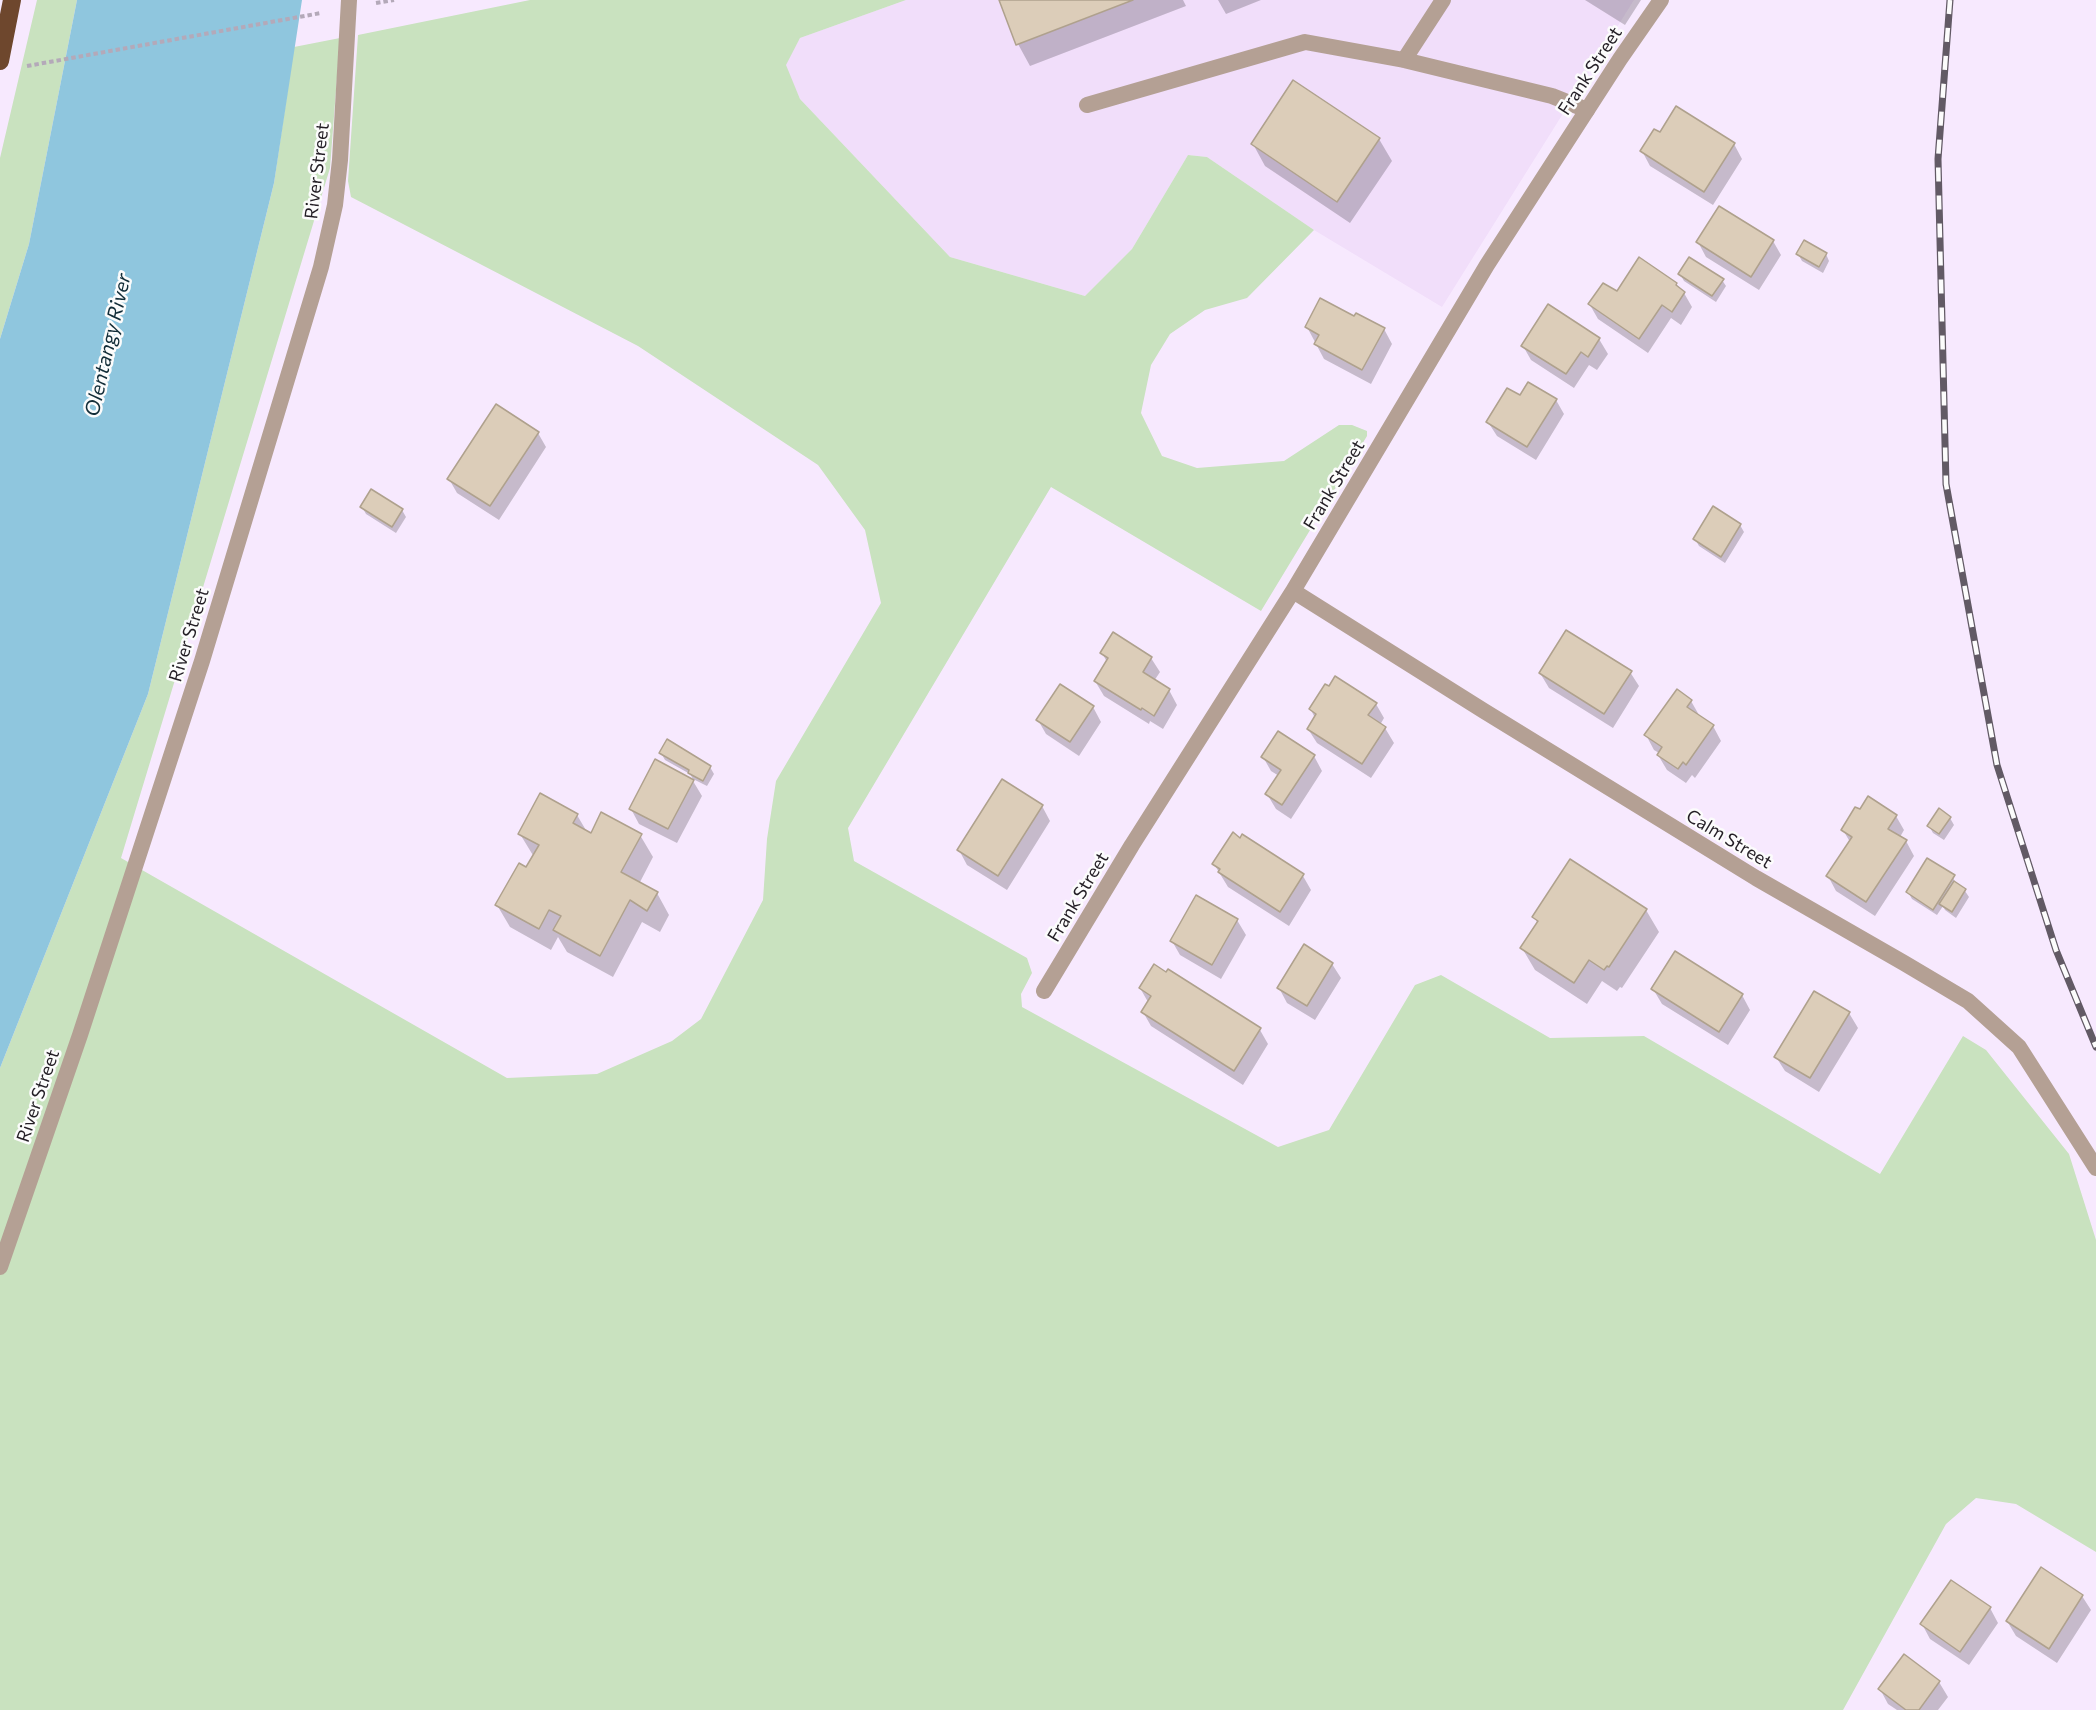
<!DOCTYPE html>
<style>
body{margin:0}
canvas{display:block;background:#f7e9fe}
</style>
<canvas width="2096" height="1710"></canvas>
<script>
const context = document.querySelector('canvas').getContext('2d');
context.lineJoin = 'round';
function fill(path, color) { context.fillStyle = color; context.fill(path, 'evenodd'); }
function trace(path, color, width, dash) { context.strokeStyle = color; context.lineWidth = width; context.lineCap = dash ? 'butt' : 'round'; context.setLineDash(dash || []); context.stroke(path); }
function drawText(font, color, halo, rows, align = 'center') {
  context.font = font + ' Commissioner,sans-serif'; context.lineWidth = 5; context.setLineDash([]); context.textBaseline = 'middle'; context.strokeStyle = halo; context.fillStyle = color; for (const [text, x, y, turn = 0] of rows) {
    context.save(); context.translate(x, y); context.rotate((+turn || 0) * Math.PI / 180); context.textAlign = isNaN(turn) ? turn : align; if (halo) context.strokeText(text, 0, 0); context.fillText(text, 0, 0); context.restore();
  }
}
const built = new Path2D(`
 M 906,0 L 1634,0 L 1442,307 L 1314,230 L 1207,157 L 1188,155 L 1132,249 L 1085,296 L 950,257 L 800,99 L 785,65 L 800,38 Z`);
const green = new Path2D(`
 M 37,0 L 77,0 L 29,244 L 0,339 L 0,158 Z
 M 530,0 L 906,0 L 800,38 L 786,65 L 800,99 L 950,257 L 1085,296 L 1132,249 L 1188,155 L 1207,157 L 1314,230 L 1247,298 L 1205,310 L 1170,334 L 1151,365 L 1141,413 L 1162,456 L 1197,468 L 1284,461 L 1339,425 L 1352,425 L 1367,431 L 1367,436 L 1261,611 L 1051,487 L 848,828 L 854,861 L 1027,958 L 1032,973 L 1021,994 L 1022,1007 L 1278,1147 L 1329,1130 L 1415,985 L 1441,975 L 1550,1038 L 1644,1036 L 1880,1174 L 1963,1036 L 1986,1050 L 2069,1154 L 2096,1240 L 2096,1552 L 2016,1504 L 1976,1498 L 1946,1524 L 1843,1710 L 0,1710 L 0,1068 L 148,694 L 274,183 L 294,47 L 340,38 L 330,168 L 121,858 L 507,1078 L 597,1074 L 672,1041 L 701,1019 L 763,900 L 767,839 L 776,781 L 881,603 L 865,530 L 818,465 L 638,346 L 351,197 L 348,181 L 358,35 Z`);
const water = new Path2D(`
 M 77,0 L 302,0 L 274,183 L 148,694 L 0,1068 L 0,339 L 29,244 Z`);
const shadow = new Path2D(`
 M 1000,0 L 1183,0 L 1186,6 L 1030,66 L 1018,44 Z
 M 1218,0 L 1261,0 L 1226,14 Z
 M 1585,0 L 1641,0 L 1625,25 Z
 M 1660,134 L 1734,144 L 1742,159 L 1713,205 L 1650,166 L 1642,151 Z
 M 1379,139 L 1392,161 L 1350,223 L 1265,166 L 1253,144 Z
 M 1773,241 L 1781,255 L 1759,290 L 1706,257 L 1698,242 Z
 M 1798,254 L 1826,254 L 1829,261 L 1823,273 L 1802,261 Z
 M 1680,274 L 1722,280 L 1726,286 L 1716,302 L 1684,281 Z
 M 1676,284 L 1684,293 L 1692,307 L 1681,325 L 1671,318 L 1648,353 L 1598,319 L 1590,305 L 1617,293 Z
 M 1355,318 L 1384,329 L 1392,344 L 1371,384 L 1324,359 L 1307,327 Z
 M 1599,339 L 1608,354 L 1597,370 L 1589,365 L 1574,388 L 1531,360 L 1523,346 Z
 M 1520,397 L 1556,400 L 1564,414 L 1536,460 L 1497,436 L 1488,422 Z
 M 538,433 L 546,447 L 499,520 L 457,493 L 449,479 Z
 M 362,507 L 402,510 L 406,517 L 396,533 L 366,514 Z
 M 1740,525 L 1744,532 L 1725,563 L 1699,546 L 1695,539 Z
 M 1102,653 L 1151,658 L 1160,672 L 1154,681 L 1169,690 L 1177,705 L 1163,729 L 1150,721 L 1149,724 L 1104,696 L 1095,681 L 1107,662 Z
 M 1630,672 L 1639,686 L 1613,728 L 1549,688 L 1540,673 Z
 M 1691,701 L 1699,715 L 1713,726 L 1721,741 L 1695,778 L 1692,775 L 1686,783 L 1667,770 L 1658,755 L 1659,753 L 1654,750 L 1646,735 Z
 M 1376,704 L 1384,718 L 1380,725 L 1385,728 L 1394,743 L 1371,778 L 1317,743 L 1308,729 L 1315,718 L 1311,710 Z
 M 1093,707 L 1101,722 L 1079,756 L 1046,734 L 1038,720 Z
 M 661,753 L 710,767 L 714,774 L 707,786 L 693,779 L 690,774 L 665,760 Z
 M 1314,756 L 1322,771 L 1291,819 L 1276,809 L 1267,794 L 1279,776 L 1271,771 L 1263,757 Z
 M 693,781 L 702,796 L 677,843 L 639,824 L 631,809 Z
 M 1042,806 L 1050,821 L 1007,890 L 967,865 L 959,850 Z
 M 577,815 L 587,832 L 591,835 L 640,835 L 653,857 L 639,884 L 657,893 L 669,915 L 660,932 L 642,922 L 613,977 L 567,952 L 558,937 L 551,950 L 510,927 L 497,905 L 527,869 L 534,857 L 520,834 Z
 M 1896,816 L 1904,830 L 1900,837 L 1906,841 L 1914,856 L 1875,916 L 1836,891 L 1828,876 L 1850,842 L 1843,830 Z
 M 1950,818 L 1954,825 L 1944,840 L 1933,833 L 1929,826 Z
 M 1243,837 L 1303,876 L 1311,890 L 1289,926 L 1228,887 L 1214,864 Z
 M 1953,877 L 1956,885 L 1965,891 L 1969,897 L 1956,918 L 1945,910 L 1943,906 L 1937,915 L 1912,899 L 1908,892 Z
 M 1646,910 L 1659,932 L 1622,988 L 1620,987 L 1617,991 L 1602,981 L 1587,1004 L 1535,970 L 1522,948 L 1538,924 L 1534,917 Z
 M 1237,920 L 1246,935 L 1221,979 L 1180,955 L 1172,941 Z
 M 1332,964 L 1341,978 L 1315,1020 L 1287,1003 L 1279,988 Z
 M 1140,988 L 1260,1030 L 1268,1044 L 1243,1085 L 1151,1026 L 1143,1012 L 1148,1002 Z
 M 1653,989 L 1742,995 L 1750,1010 L 1728,1045 L 1662,1004 Z
 M 1849,1013 L 1858,1028 L 1819,1092 L 1785,1071 L 1776,1057 Z
 M 2082,1596 L 2091,1610 L 2057,1663 L 2016,1636 L 2007,1621 Z
 M 1990,1608 L 1998,1623 L 1969,1665 L 1930,1639 L 1922,1624 Z
 M 1904,1657 L 1939,1682 L 1948,1697 L 1938,1710 L 1897,1710 L 1888,1704 L 1880,1689 Z`);
const building = new Path2D(`
 M 999,0 L 1133,0 L 1016,45 Z
 M 1293,80 L 1380,138 L 1337,202 L 1251,144 Z
 M 1676,106 L 1735,143 L 1704,192 L 1640,151 L 1654,129 L 1660,132 Z
 M 1719,206 L 1774,240 L 1751,277 L 1696,242 Z
 M 1804,240 L 1827,253 L 1819,267 L 1796,254 Z
 M 1639,257 L 1677,283 L 1676,285 L 1685,292 L 1672,312 L 1662,305 L 1639,339 L 1588,304 L 1603,283 L 1617,291 Z
 M 1689,257 L 1724,279 L 1712,296 L 1678,274 Z
 M 1320,298 L 1354,316 L 1356,313 L 1385,328 L 1362,370 L 1314,344 L 1319,335 L 1305,327 Z
 M 1548,304 L 1600,338 L 1588,357 L 1581,352 L 1566,374 L 1521,346 Z
 M 1528,382 L 1557,399 L 1527,447 L 1486,422 L 1507,388 L 1520,395 Z
 M 496,404 L 539,432 L 490,506 L 447,479 Z
 M 371,489 L 403,509 L 392,527 L 360,507 Z
 M 1713,506 L 1741,524 L 1721,557 L 1693,539 Z
 M 1566,630 L 1632,671 L 1604,714 L 1539,673 Z
 M 1113,632 L 1152,657 L 1143,672 L 1170,689 L 1154,716 L 1142,708 L 1141,710 L 1094,681 L 1108,658 L 1100,653 Z
 M 1335,676 L 1377,703 L 1368,715 L 1386,727 L 1362,764 L 1307,729 L 1316,714 L 1309,709 L 1325,684 L 1329,686 Z
 M 1060,684 L 1094,706 L 1070,742 L 1036,720 Z
 M 1677,689 L 1692,700 L 1687,707 L 1714,725 L 1686,765 L 1683,762 L 1678,769 L 1657,755 L 1662,747 L 1644,735 Z
 M 1278,731 L 1315,755 L 1282,805 L 1265,794 L 1281,770 L 1261,757 Z
 M 667,739 L 711,766 L 703,781 L 688,773 L 689,770 L 659,753 Z
 M 655,759 L 694,780 L 668,829 L 629,809 Z
 M 1002,779 L 1043,805 L 998,876 L 957,850 Z
 M 540,793 L 578,814 L 573,823 L 591,833 L 601,812 L 642,834 L 621,872 L 658,892 L 647,911 L 630,900 L 600,956 L 553,930 L 561,916 L 549,910 L 539,929 L 495,905 L 519,863 L 526,867 L 539,845 L 518,834 Z
 M 1868,796 L 1897,815 L 1888,829 L 1907,840 L 1866,902 L 1826,876 L 1852,837 L 1841,830 L 1855,807 L 1860,809 Z
 M 1939,808 L 1951,817 L 1939,834 L 1927,826 Z
 M 1233,832 L 1240,838 L 1242,834 L 1304,874 L 1280,912 L 1218,872 L 1220,869 L 1212,864 Z
 M 1927,858 L 1955,875 L 1933,910 L 1906,892 Z
 M 1570,859 L 1647,909 L 1609,967 L 1607,966 L 1604,970 L 1589,960 L 1574,983 L 1520,948 L 1538,921 L 1532,917 Z
 M 1954,881 L 1966,889 L 1952,912 L 1939,904 Z
 M 1196,895 L 1238,919 L 1212,965 L 1170,941 Z
 M 1304,944 L 1333,963 L 1307,1006 L 1277,988 Z
 M 1675,951 L 1743,994 L 1719,1032 L 1651,989 Z
 M 1154,964 L 1166,972 L 1168,969 L 1261,1028 L 1234,1071 L 1141,1012 L 1151,996 L 1139,988 Z
 M 1814,991 L 1850,1012 L 1810,1078 L 1774,1057 Z
 M 2041,1567 L 2083,1595 L 2049,1649 L 2006,1621 Z
 M 1951,1580 L 1991,1607 L 1960,1652 L 1920,1624 Z
 M 1904,1654 L 1940,1681 L 1919,1710 L 1906,1710 L 1878,1689 Z`);
const path = new Path2D(`
 M 376,3 L 394,0
 M 27,66 L 321,13`);
const service = new Path2D(`
 M 1404,60 L 1443,0
 M 1087,105 L 1305,42 L 1404,60 L 1552,96 L 1587,110`);
const minor = new Path2D(`
 M 1293,591 L 1484,711 L 1756,878 L 1904,963 L 1968,1001 L 2019,1047 L 2096,1168
 M 1044,991 L 1132,845 L 1293,591 L 1487,265 L 1620,59 L 1661,0
 M 0,1267 L 80,1035 L 202,661 L 321,267 L 335,205 L 340,160 L 349,0`);
const motorway = new Path2D(`
 M 0,61 L 12,0`);
const rail = new Path2D(`
 M 1950,0 L 1938,159 L 1946,484 L 1997,765 L 2056,950 L 2096,1047`);
const streetNames = [
 ["Frank Street",1590,71,-57],
 ["River Street",317,171,-83],
 ["Frank Street",1334,485,-59],
 ["River Street",189,635,-73],
 ["Calm Street",1729,839,31],
 ["Frank Street",1078,897,-59],
 ["River Street",38,1096,-71]
];
const waterNames = [
 ["Olentangy River",108,345,-77]
];
fill(built, '#f1defa');
fill(green, '#c9e2bf');
fill(water, '#8fc6de');
fill(shadow, '#0003');
fill(building, '#dccdb9');
trace(building, '#afa18d', 1.5);
trace(path, '#b4a9b9', 4, [4.5, 3]);
trace(service, '#b4a094', 16);
trace(minor, '#b4a094', 16);
trace(motorway, '#6e472d', 18);
trace(rail, '#625a65', 7);
trace(rail, '#fcfcfc', 4.5, [14]);
drawText('18px', '#231e25', '#fcfcfc', streetNames);
drawText('italic 20px', '#122d38', '#fcfcfc', waterNames);
</script>
